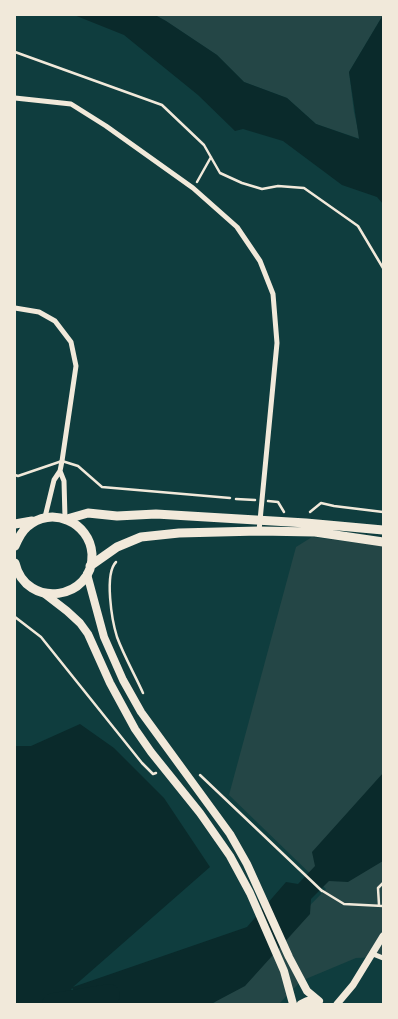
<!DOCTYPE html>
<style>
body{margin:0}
#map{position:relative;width:398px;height:1019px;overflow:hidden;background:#0f3d3e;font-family:"IBM Plex Sans",sans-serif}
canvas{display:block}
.frame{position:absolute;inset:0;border:16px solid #f1e9da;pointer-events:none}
</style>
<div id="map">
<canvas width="398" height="1019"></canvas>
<div class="frame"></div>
</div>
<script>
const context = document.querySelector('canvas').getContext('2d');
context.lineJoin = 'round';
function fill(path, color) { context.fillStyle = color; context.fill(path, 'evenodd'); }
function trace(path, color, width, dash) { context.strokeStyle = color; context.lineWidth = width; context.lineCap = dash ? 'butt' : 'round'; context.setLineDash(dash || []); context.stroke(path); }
const green = new Path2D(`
 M 155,15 L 383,15 L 349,72 L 354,112 L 360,139 L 316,124 L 287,98 L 244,82 L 217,55 L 166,21 Z
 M 312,537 L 383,546 L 383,957 L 356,958 L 301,981 L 279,1004 L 213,1004 L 326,889 L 229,795 L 296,547 Z`);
const water = new Path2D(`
 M 74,15 L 155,15 L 166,21 L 217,55 L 244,82 L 287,98 L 316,124 L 359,139 L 349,72 L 383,15 L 383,204 L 377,197 L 342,185 L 283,141 L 243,129 L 235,131 L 198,95 L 124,35 Z
 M 80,724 L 114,748 L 164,798 L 210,867 L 73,987 L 247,927 L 286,882 L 298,884 L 315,866 L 312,852 L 383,773 L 383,861 L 348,882 L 329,881 L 311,899 L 310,914 L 245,986 L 211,1004 L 76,1004 L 80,999 L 72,988 L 66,1004 L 15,1004 L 15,746 L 31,746 Z`);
const river = new Path2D(`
 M 53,1004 L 109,995`);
const path = new Path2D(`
 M 15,52 L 162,105 L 204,145 L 220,173 L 242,183 L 262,189 L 278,186 L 304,188 L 358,226 L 383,268
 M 197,182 L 211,157
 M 236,499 L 255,500
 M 268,501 L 278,502 L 284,512
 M 310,512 L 321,503 L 334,506 L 383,512
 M 116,562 C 104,574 112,621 117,637 C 124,656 135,675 143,693
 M 15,617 L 41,637 L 142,763 L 153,774 L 156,773
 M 200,775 L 322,891
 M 321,890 L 344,904 L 383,906
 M 379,905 L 378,888 L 383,883`);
const service = new Path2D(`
 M 15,475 L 18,476 L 62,461 L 78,466 L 102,487 L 230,498`);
const minor = new Path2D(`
 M 15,98 L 71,104 L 106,126 L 193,188 L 237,227 L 260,261 L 273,294 L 277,343 L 259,531
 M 15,308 L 39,312 L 55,321 L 71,342 L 76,366 L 62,461 L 60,471 L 54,480 L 45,517
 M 60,471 L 64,481 L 65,518
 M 373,954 L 383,958`);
const tertiary = new Path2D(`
 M 337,1004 L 353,985 L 383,936`);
const secondary = new Path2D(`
 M 87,574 L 104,637 L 123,680 L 141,712 L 230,834 L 247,864 L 289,957 L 307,991 L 319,1001
 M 45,594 L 67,611 L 80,623 L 88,634 L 110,683 L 135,729 L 151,752 L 200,813 L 230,856 L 250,893 L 284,971 L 293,1004
 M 301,1004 L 307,1001 L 318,1001`);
const primary = new Path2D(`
 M 67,519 L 88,513 L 117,516 L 156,514 L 306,523 L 383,530
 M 15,524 L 32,521
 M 15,546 C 18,539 21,532 27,527 C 51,505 90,522 92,554 C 94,600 26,610 15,563
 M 90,566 L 117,547 L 141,537 L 179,533 L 259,531 L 315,532 L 383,542`);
fill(green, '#244646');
fill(water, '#0a2a2b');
trace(river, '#0a2a2b', 22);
trace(path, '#f1e9da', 2.5);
trace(service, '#f1e9da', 2.5);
trace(minor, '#f1e9da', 5);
trace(tertiary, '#f1e9da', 7);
trace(secondary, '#f1e9da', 8);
trace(primary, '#f1e9da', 9);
</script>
